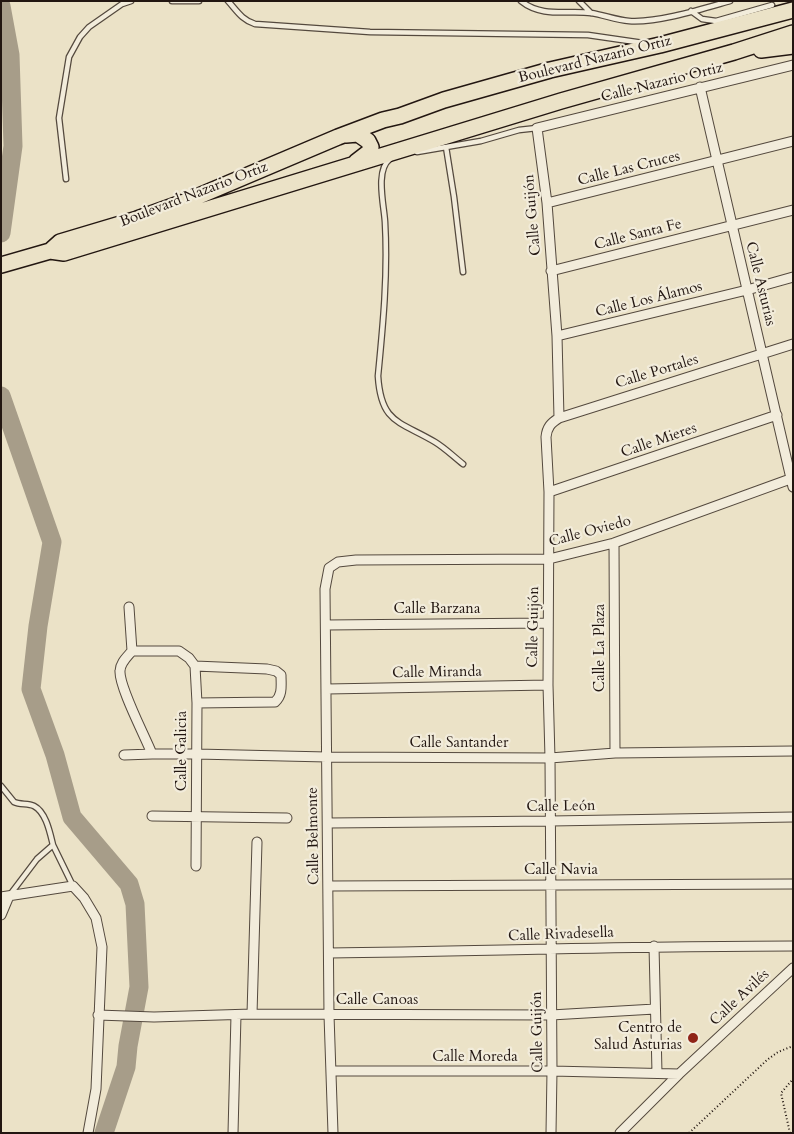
<!DOCTYPE html>
<meta charset="utf-8">
<style>
body{margin:0}
#map{position:relative;width:794px;height:1134px;overflow:hidden;background:#ebe2c7;font-family:Cardo,serif}
canvas{display:block}
.frame{position:absolute;inset:0;border:2px solid #221611;pointer-events:none}
</style>
<div id="map">
<canvas width="794" height="1134"></canvas>
<div class="frame"></div>
</div>
<script>
const context = document.querySelector('canvas').getContext('2d');
context.lineJoin = 'round';
function trace(path, color, width, dash) { context.strokeStyle = color; context.lineWidth = width; context.lineCap = dash ? 'butt' : 'round'; context.setLineDash(dash || []); context.stroke(path); }
function drawText(font, color, halo, rows, align = 'center') {
  context.font = font + ' Cardo,serif'; context.lineWidth = 4.5; context.setLineDash([]); context.textBaseline = 'middle'; context.strokeStyle = halo; context.fillStyle = color; for (const [text, x, y, turn = 0] of rows) {
    context.save(); context.translate(x, y); context.rotate((+turn || 0) * Math.PI / 180); context.textAlign = isNaN(turn) ? turn : align; if (halo) context.strokeText(text, 0, 0); context.fillText(text, 0, 0); context.restore();
  }
}
const river = new Path2D(`
 M 1,6 L 10,55 L 13,146 L 1,233
 M 1,396 L 52,542 L 38,626 L 31,689 L 55,755 L 72,817 L 129,884 L 135,904 L 139,987 L 128,1046 L 126,1067 L 104,1133`);
const path = new Path2D(`
 M 689,1133 L 767,1060 L 778,1052 L 793,1046
 M 790,1133 L 781,1093 L 793,1079`);
const service = new Path2D(`
 M 172,1 L 199,1
 M 228,1 C 237,11 242,20 255,24 L 370,32 L 588,35 L 643,43
 M 521,1 C 542,18 568,10 591,13 C 604,15 616,20 629,21 C 658,23 702,9 730,1
 M 579,1 L 591,13
 M 691,11 L 702,19 L 716,21 L 772,5
 M 446,147 L 454,197 L 463,272
 M 417,152 L 481,141 L 519,130 L 537,128
 M 390,159 C 375,170 384,205 385,222 C 388,274 383,325 378,376 C 381,424 400,421 435,442 C 445,448 454,457 463,464
 M 66,179 L 59,118 L 69,57 L 80,37 L 89,27 L 122,4 L 131,1
 M 1,786 L 14,802 C 20,805 28,803 34,806 C 46,812 50,833 53,845 L 37,859 L 9,896
 M 53,845 L 73,886`);
const minor = new Path2D(`
 M 700,87 L 793,487
 M 547,203 L 793,141
 M 551,271 L 793,210
 M 557,336 L 747,290 L 793,277
 M 559,418 L 793,344
 M 549,492 L 777,415
 M 614,543 L 615,753
 M 129,607 L 132,651 C 127,657 120,663 120,671 C 119,687 145,736 152,754
 M 326,625 L 547,623
 M 132,651 L 179,651 L 189,658 L 195,666 L 197,703 L 196,866
 M 195,666 L 267,669 L 276,671 L 281,675 C 281,685 283,695 275,702 L 197,703
 M 327,689 L 548,685
 M 124,755 L 152,754 L 196,754 L 327,757 L 550,758 L 615,753 L 793,751
 M 152,816 L 287,818
 M 329,823 L 551,821 L 793,817
 M 329,886 L 793,884
 M 1,897 L 73,886 L 84,898 L 96,918 L 102,947 L 96,1089 L 88,1133
 M 1,915 L 9,896
 M 654,946 L 657,1073
 M 330,953 C 484,951 638,946 793,946
 M 252,1014 L 257,842
 M 98,1015 L 154,1017 L 252,1014 L 551,1015 L 655,1009
 M 332,1071 L 552,1071 L 679,1074
 M 233,1133 L 236,1015
 M 333,1133 L 329,1015 L 325,589 L 329,568 L 338,562 L 356,560 L 549,559 L 614,543 L 793,478
 M 551,1133 L 552,1071 L 550,758 L 548,685 L 549,492 L 546,437 C 547,427 551,423 559,418 L 557,336 L 547,203 L 537,128 L 793,65
 M 620,1133 L 679,1074 L 793,968`);
const primary = new Path2D(`
 M 761,50 L 793,46
 M 346,135 L 358,134 L 368,141 L 371,147 L 369,152 L 356,162
 M 50,251 L 64,253 L 561,101 L 734,52 L 793,33
 M 1,265 L 50,251 L 60,242 L 137,219 L 187,201 L 338,137 L 383,120 L 400,116 L 444,100 L 550,70 L 660,45 L 793,10`);
const markers = [
 [693,1038,6,"#8f2418"]
];
const streetNames = [
 ["Boulevard Nazario Ortiz",595,60,-14],
 ["Calle Nazario Ortiz",662,83,-14],
 ["Calle Las Cruces",629,169,-14],
 ["Boulevard Nazario Ortiz",194,195,-21],
 ["Calle Guijón",533,215,-95],
 ["Calle Santa Fe",638,235,-14],
 ["Calle Asturias",760,284,76],
 ["Calle Los Álamos",649,300,-14],
 ["Calle Portales",657,372,-17],
 ["Calle Mieres",659,441,-19],
 ["Calle Oviedo",590,532,-15],
 ["Calle Barzana",437,610],
 ["Calle Guijón",534,627,-89],
 ["Calle La Plaza",601,648,-90],
 ["Calle Miranda",437,673,-1],
 ["Calle Santander",459,744],
 ["Calle Galicia",183,751,-90],
 ["Calle León",561,807,-1],
 ["Calle Belmonte",314,836,-91],
 ["Calle Navia",561,871],
 ["Calle Rivadesella",561,935,-2],
 ["Calle Avilés",740,998,-43],
 ["Calle Canoas",377,1001],
 ["Calle Guijón",538,1032,-91],
 ["Calle Moreda",475,1058]
];
const poiNames = [
 ["Centro de",682,1029],
 ["Salud Asturias",682,1046]
];
trace(river, '#a79d89', 19);
trace(service, '#54493e', 7);
trace(minor, '#54493e', 11);
trace(primary, '#221611', 18);
trace(path, '#221611', 2, [1, 2.5]);
trace(service, '#f2ecdb', 4.5);
trace(minor, '#f2ecdb', 9);
trace(primary, '#ebe2c7', 15);
for (const [x, y, r, color] of markers) { const dot = new Path2D(); dot.arc(x, y, r, 0, 2 * Math.PI); context.fillStyle = color; context.fill(dot); trace(dot, '#f2ecdb', 2); }
drawText('15px', '#221611', '#f2ecdb', streetNames);
drawText('15px', '#221611', '#f2ecdb', poiNames, 'right');
</script>
